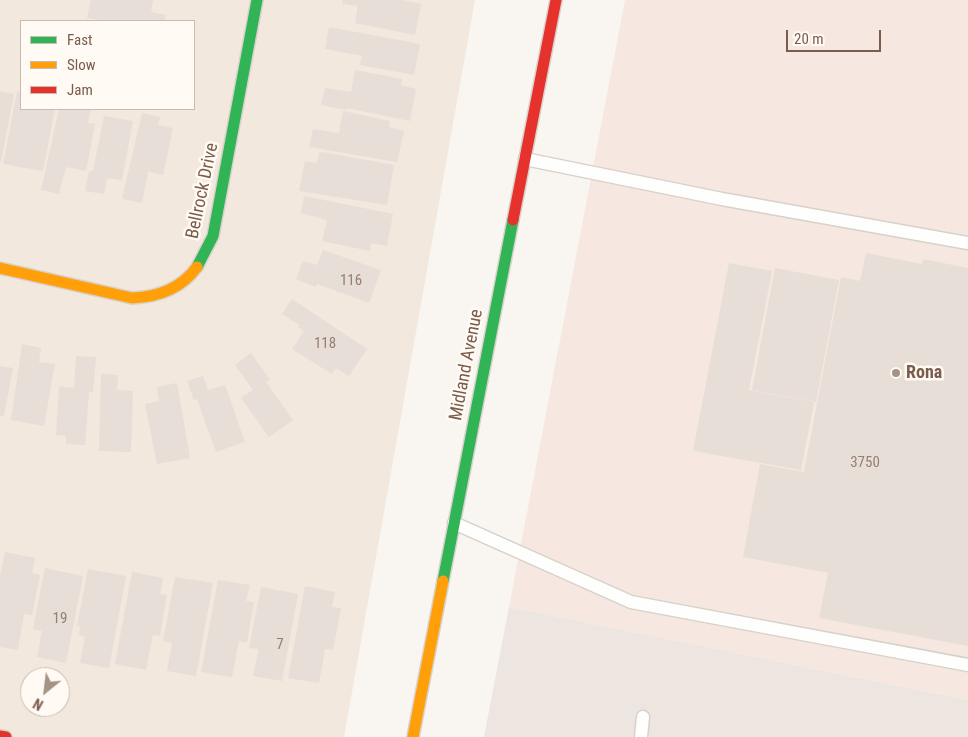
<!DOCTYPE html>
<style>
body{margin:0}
#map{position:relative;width:968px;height:737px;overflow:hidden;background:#f9f5f0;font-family:"Roboto Condensed",sans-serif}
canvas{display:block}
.legend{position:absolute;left:20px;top:20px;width:175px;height:90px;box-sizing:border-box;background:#fffaf3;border:1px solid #cabbb1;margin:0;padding:6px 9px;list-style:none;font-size:15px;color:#7a5c4d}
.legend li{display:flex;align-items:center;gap:10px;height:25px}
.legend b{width:25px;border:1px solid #cabbb1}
.north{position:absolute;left:20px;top:667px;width:50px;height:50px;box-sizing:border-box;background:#fffaf3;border:1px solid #cabbb1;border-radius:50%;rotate:209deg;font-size:14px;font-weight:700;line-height:20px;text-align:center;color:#7a5c4d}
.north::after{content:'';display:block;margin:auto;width:18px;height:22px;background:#a69286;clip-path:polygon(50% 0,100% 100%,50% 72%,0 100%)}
.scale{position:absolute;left:786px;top:30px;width:95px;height:22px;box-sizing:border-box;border:2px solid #7a5c4d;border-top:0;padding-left:6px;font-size:15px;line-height:18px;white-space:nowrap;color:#7a5c4d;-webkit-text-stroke:4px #fffaf3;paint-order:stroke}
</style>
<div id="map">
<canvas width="968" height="737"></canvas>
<ul class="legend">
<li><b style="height:6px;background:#30b455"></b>Fast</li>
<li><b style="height:6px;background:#ff9f0a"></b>Slow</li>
<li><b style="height:6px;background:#e5322d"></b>Jam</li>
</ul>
<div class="north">N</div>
<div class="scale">20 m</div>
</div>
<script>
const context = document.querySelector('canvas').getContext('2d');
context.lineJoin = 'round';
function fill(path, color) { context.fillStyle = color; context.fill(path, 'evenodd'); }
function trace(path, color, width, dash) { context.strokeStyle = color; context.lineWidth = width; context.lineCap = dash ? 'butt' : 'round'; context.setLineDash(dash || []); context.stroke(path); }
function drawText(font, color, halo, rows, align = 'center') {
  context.font = font + ' "Roboto Condensed",sans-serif'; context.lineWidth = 5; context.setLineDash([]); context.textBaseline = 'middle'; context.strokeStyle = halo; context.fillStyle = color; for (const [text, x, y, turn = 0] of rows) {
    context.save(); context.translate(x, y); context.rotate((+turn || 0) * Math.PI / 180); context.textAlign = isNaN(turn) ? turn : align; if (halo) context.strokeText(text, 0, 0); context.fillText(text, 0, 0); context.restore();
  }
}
const residential = new Path2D(`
 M 0,0 L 475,0 L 344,737 L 0,737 ZM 21,21 L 194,21 L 194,109 L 21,109 ZM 30,677 L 60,677 L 60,707 L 30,707 Z`);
const commercial = new Path2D(`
 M 625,0 L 968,0 L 968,700 L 509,607 Z`);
const industrial = new Path2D(`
 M 509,607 L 968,700 L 968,737 L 484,737 Z`);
const building = new Path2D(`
 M 91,0 L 153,0 L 151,12 L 166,15 L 164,21 L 104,21 L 87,18 Z
 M 343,0 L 402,0 L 421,4 L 415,35 L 355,23 L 358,6 L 342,4 Z
 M 329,27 L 420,44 L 414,75 L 360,65 L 362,56 L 325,49 Z
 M 355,70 L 402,79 L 401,85 L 416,89 L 410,121 L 347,108 L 347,110 L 321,105 L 325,88 L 351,92 Z
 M 0,91 L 14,94 L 1,162 L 0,161 Z
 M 17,92 L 21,93 L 21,109 L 55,109 L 43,171 L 3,164 Z
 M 59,109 L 91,109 L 88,123 L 95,124 L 86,171 L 66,167 L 59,194 L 41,190 Z
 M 343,111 L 390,121 L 389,127 L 404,131 L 397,162 L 309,147 L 313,129 L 339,133 Z
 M 142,113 L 160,117 L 158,125 L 173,128 L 163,175 L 148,172 L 142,203 L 122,199 Z
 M 104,116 L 133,121 L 122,180 L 107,178 L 104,194 L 85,191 L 89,171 L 93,171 Z
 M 322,152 L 394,165 L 387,205 L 299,191 L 305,161 L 317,163 L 319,153 Z
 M 304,196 L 393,214 L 387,246 L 371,243 L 370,251 L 322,241 L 327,220 L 301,213 Z
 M 323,250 L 381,270 L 369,303 L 317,284 L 316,287 L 296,279 L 303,261 L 317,265 Z
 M 866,253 L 922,264 L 923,259 L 968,268 L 968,646 L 819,618 L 828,573 L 743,557 L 760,464 L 804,472 L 841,277 L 860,281 Z
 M 729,263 L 772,271 L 749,390 L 814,402 L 801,470 L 693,451 Z
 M 775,268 L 839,280 L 816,402 L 752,390 Z
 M 292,299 L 367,349 L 349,376 L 336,368 L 332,374 L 292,349 L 304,331 L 298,327 L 300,325 L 282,314 Z
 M 22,344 L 41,348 L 39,362 L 55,364 L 44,426 L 11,420 Z
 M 251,353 L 270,380 L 266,382 L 293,420 L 269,437 L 241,398 L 253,390 L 235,365 Z
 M 76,356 L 96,357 L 93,392 L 89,392 L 85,445 L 66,444 L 66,436 L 56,435 L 59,386 L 74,388 Z
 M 0,366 L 13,368 L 4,416 L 0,416 Z
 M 101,374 L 118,375 L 117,390 L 133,391 L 131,452 L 99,451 Z
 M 203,376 L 208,390 L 225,385 L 245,442 L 216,452 L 197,399 L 194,400 L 187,381 Z
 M 177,383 L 190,458 L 157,464 L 145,404 L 159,401 L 157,387 Z
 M 5,552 L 35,558 L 32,573 L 40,575 L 32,615 L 24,614 L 18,650 L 0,647 L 0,576 Z
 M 45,568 L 83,576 L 66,663 L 37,657 L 42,631 L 33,629 Z
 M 88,569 L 126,576 L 109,668 L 80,663 L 85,637 L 79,635 L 80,626 L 77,626 Z
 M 132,572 L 163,578 L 160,594 L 167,595 L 160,636 L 153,635 L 146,670 L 115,664 Z
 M 175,577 L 213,583 L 196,676 L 167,671 L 172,643 L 163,641 Z
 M 218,580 L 250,585 L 246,601 L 254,602 L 247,643 L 239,641 L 232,677 L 201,672 Z
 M 305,586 L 335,592 L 332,607 L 341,608 L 333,650 L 325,649 L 319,683 L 288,678 Z
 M 261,587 L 298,594 L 282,681 L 253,676 L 259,649 L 249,648 Z`);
const lane = new Path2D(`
 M 525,159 L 722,199 L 968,243
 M 454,523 L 631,602 L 968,665
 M 641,737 L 643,717`);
const fast = new Path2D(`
 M 197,267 L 213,236 L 257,0
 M 443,581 L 513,220`);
const slow = new Path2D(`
 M 0,268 L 132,298 C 158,297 181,289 197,267
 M 413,737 L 443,581`);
const jam = new Path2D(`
 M 513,220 L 556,0
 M 0,736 L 6,737`);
const markers = [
 [896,373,5,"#a69286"]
];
const numberNames = [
 ["116",351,281],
 ["118",325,344],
 ["3750",865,463],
 ["19",60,619],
 ["7",280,645]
];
const streetNames = [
 ["Bellrock Drive",203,191,-78],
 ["Midland Avenue",467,365,-79]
];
const poiNames = [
 ["Rona",906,373]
];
fill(residential, '#f2e8de');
fill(commercial, '#f6e8e1');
fill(industrial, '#ede5e0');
fill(building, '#e6ded7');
trace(lane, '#d7d1cb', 15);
trace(fast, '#d9d2cb', 14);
trace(slow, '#d9d2cb', 14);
trace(jam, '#d9d2cb', 14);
trace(lane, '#fefefd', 12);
trace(fast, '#30b455', 11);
trace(slow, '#ff9f0a', 11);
trace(jam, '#e5322d', 11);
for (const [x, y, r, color] of markers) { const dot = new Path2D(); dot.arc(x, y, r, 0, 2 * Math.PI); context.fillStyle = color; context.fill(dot); trace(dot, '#fffaf3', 2); }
drawText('15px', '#977e72', null, numberNames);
drawText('18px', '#7a5c4d', '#fffaf3', streetNames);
drawText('bold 18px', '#7a5c4d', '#fffaf3', poiNames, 'left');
</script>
